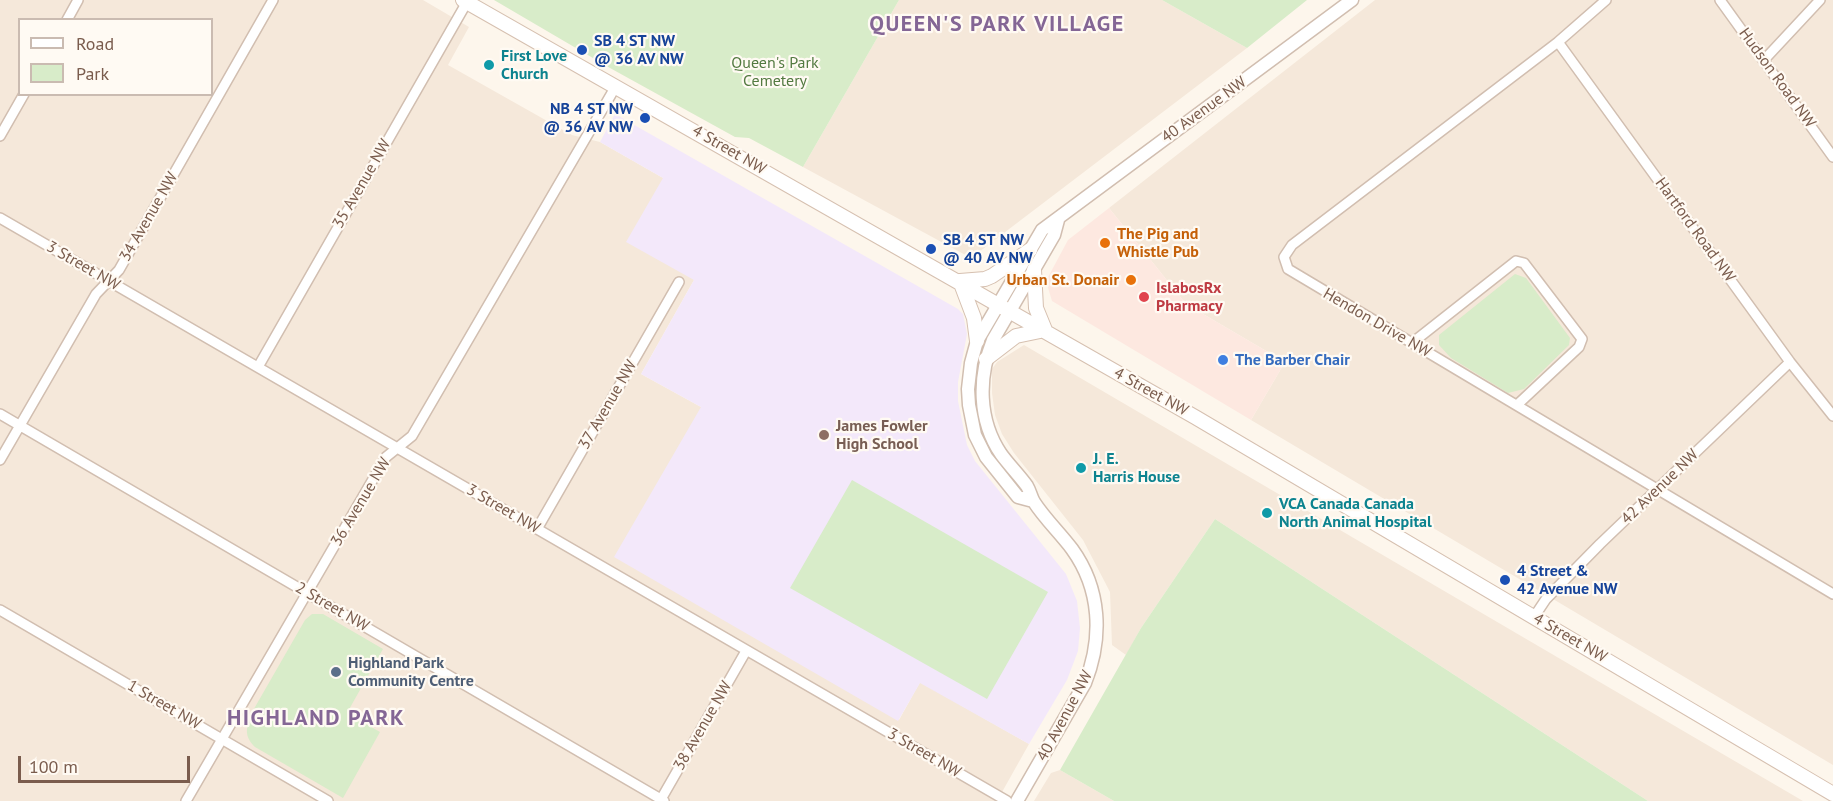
<!DOCTYPE html>
<style>
body{margin:0}
#map{position:relative;width:1833px;height:801px;overflow:hidden;background:#fdf6ec;font-family:"PT Sans",sans-serif}
canvas{display:block}
.legend{position:absolute;left:18px;top:18px;width:195px;height:78px;box-sizing:border-box;background:#fffaf3;border:2px solid #cabbb1;margin:0;padding:8px 10px;list-style:none;font-size:18px;color:#7a5c4d}
.legend li{display:flex;align-items:center;gap:12px;height:30px}
.legend b{width:30px;border:2px solid #cabbb1}
.scale{position:absolute;left:18px;top:756px;width:172px;height:27px;box-sizing:border-box;border:3px solid #7a5c4d;border-top:0;padding-left:8px;font-size:18px;line-height:21px;white-space:nowrap;color:#7a5c4d;-webkit-text-stroke:4px #fffaf3;paint-order:stroke}
</style>
<div id="map">
<canvas width="1833" height="801"></canvas>
<ul class="legend">
<li><b style="height:8px;background:#fff"></b>Road</li>
<li><b style="height:16px;background:#d8ecc9"></b>Park</li>
</ul>
<div class="scale">100 m</div>
</div>
<script>
const context = document.querySelector('canvas').getContext('2d');
context.lineJoin = 'round';
function fill(path, color) { context.fillStyle = color; context.fill(path, 'evenodd'); }
function trace(path, color, width, dash) { context.strokeStyle = color; context.lineWidth = width; context.lineCap = dash ? 'butt' : 'round'; context.setLineDash(dash || []); context.stroke(path); }
function drawText(font, color, halo, rows, align = 'center') {
  context.font = font + ' "PT Sans",sans-serif'; context.lineWidth = 4.5; context.setLineDash([]); context.textBaseline = 'middle'; context.strokeStyle = halo; context.fillStyle = color; for (const [text, x, y, turn = 0] of rows) {
    context.save(); context.translate(x, y); context.rotate((+turn || 0) * Math.PI / 180); context.textAlign = isNaN(turn) ? turn : align; if (halo) context.strokeText(text, 0, 0); context.fillText(text, 0, 0); context.restore();
  }
}
const residential = new Path2D(`
 M 0,0 L 423,0 L 469,27 L 448,65 L 572,135 L 600,142 L 663,178 L 694,280 L 641,374 L 701,407 L 899,720 L 920,682 L 1029,744 L 997,801 L 0,801 ZM 20,20 L 212,20 L 212,94 L 20,94 Z
 M 899,0 L 1162,0 L 1247,48 L 971,258 L 803,167 Z
 M 1375,0 L 1833,0 L 1833,765 L 1251,420 L 1285,362 L 1186,304 L 1109,208 Z
 M 1024,345 L 1803,801 L 1648,801 L 1215,519 L 1141,628 L 1126,655 L 1112,645 L 1110,592 L 1083,540 L 1014,453 L 1002,434 L 995,415 L 992,393 L 992,369 L 997,362 Z
 M 1060,770 L 1114,801 L 1034,801 L 1051,773 Z`);
const commercial = new Path2D(`
 M 1109,208 L 1186,304 L 1285,362 L 1251,420 L 1052,301 L 1046,281 L 1068,240 Z`);
const education = new Path2D(`
 M 615,114 L 958,309 L 963,314 L 967,334 L 958,382 L 958,401 L 967,445 L 975,461 L 1066,574 L 1077,601 L 1080,628 L 1078,651 L 1067,680 L 1029,744 L 920,683 L 898,721 L 614,557 L 701,407 L 641,374 L 694,280 L 626,242 L 663,178 L 600,142 Z`);
const green = new Path2D(`
 M 494,0 L 899,0 L 803,167 L 749,138 L 735,137 L 610,68 Z
 M 1162,0 L 1307,0 L 1247,48 Z
 M 1515,274 L 1526,278 L 1570,338 L 1569,345 L 1524,389 L 1508,393 L 1451,358 L 1439,345 L 1439,335 Z
 M 852,480 L 1048,592 L 987,699 L 790,588 Z
 M 1215,519 L 1648,801 L 1114,801 L 1060,770 L 1141,628 Z
 M 312,614 L 323,614 L 383,649 L 347,713 L 380,732 L 343,798 L 255,747 C 244,736 246,729 251,714 L 305,620 Z`);
const minor = new Path2D(`
 M 1606,0 L 1558,42 L 1292,245 L 1284,257 L 1288,269 L 1833,594
 M 1720,0 L 1833,157
 M 67,20 L 78,0
 M 1558,42 L 1790,362 L 1833,416
 M 1764,60 L 1820,0
 M 0,136 L 24,94
 M 0,218 L 1007,801
 M 1412,343 L 1516,261 L 1524,263 L 1582,339 L 1579,347 L 1517,405
 M 258,367 L 467,2
 M 0,414 L 664,801
 M 0,460 L 96,294 L 119,270 L 273,0
 M 537,529 L 679,282
 M 0,610 L 328,801
 M 1534,617 L 1546,599 L 1600,544 L 1790,362
 M 186,801 L 386,457 L 412,436 L 616,86
 M 660,801 L 746,651`);
const tertiary = new Path2D(`
 M 1033,501 L 1018,497 L 986,457 L 975,435 L 969,405 L 968,389 L 971,363 L 977,341 L 1042,230 L 1352,0
 M 1017,801 L 1085,683 C 1103,638 1101,589 1072,549 C 1060,533 1045,519 1034,502 C 1031,497 1030,491 1027,486 C 1019,475 1009,465 1001,454 C 978,420 978,377 993,340 L 1054,235 L 1058,220`);
const secondary = new Path2D(`
 M 463,0 L 1195,417 L 1833,794
 M 1034,270 L 1036,308 L 1045,330
 M 960,281 L 985,279 L 992,276 L 1030,250
 M 960,281 L 974,318 L 977,341
 M 986,359 L 1016,336 L 1045,330`);
const markers = [
 [582,50,6,"#1a4fb4"],
 [489,65,6,"#0f9aa8"],
 [645,118,6,"#1a4fb4"],
 [1105,243,6,"#e8710a"],
 [931,249,6,"#1a4fb4"],
 [1131,280,6,"#e8710a"],
 [1144,297,6,"#e0444e"],
 [1223,360,6,"#3f7fe0"],
 [824,435,6,"#8d6e63"],
 [1081,468,6,"#0f9aa8"],
 [1267,513,6,"#0f9aa8"],
 [1505,580,6,"#1a4fb4"],
 [336,672,6,"#5c6f8a"]
];
const transitNames = [
 ["SB 4 ST NW",594,41],
 ["@ 36 AV NW",594,59],
 ["NB 4 ST NW",633,109,"right"],
 ["@ 36 AV NW",633,127,"right"],
 ["SB 4 ST NW",943,240],
 ["@ 40 AV NW",943,258],
 ["4 Street &",1517,571],
 ["42 Avenue NW",1517,589]
];
const cultureNames = [
 ["First Love",501,56],
 ["Church",501,74],
 ["J. E.",1093,459],
 ["Harris House",1093,477],
 ["VCA Canada Canada",1279,504],
 ["North Animal Hospital",1279,522]
];
const parkNames = [
 ["Queen's Park",775,63],
 ["Cemetery",775,81]
];
const streetNames = [
 ["Hudson Road NW",1777,78,54],
 ["40 Avenue NW",1204,110,-36],
 ["4 Street NW",729,150,30],
 ["35 Avenue NW",362,184,-60],
 ["34 Avenue NW",149,217,-60],
 ["Hartford Road NW",1695,230,54],
 ["3 Street NW",83,266,30],
 ["Hendon Drive NW",1377,323,30],
 ["4 Street NW",1151,392,29],
 ["37 Avenue NW",608,405,-60],
 ["42 Avenue NW",1660,487,-44],
 ["36 Avenue NW",361,502,-59],
 ["3 Street NW",503,509,30],
 ["2 Street NW",332,607,30],
 ["4 Street NW",1570,638,30],
 ["1 Street NW",164,705,30],
 ["40 Avenue NW",1065,716,-62],
 ["38 Avenue NW",703,726,-60],
 ["3 Street NW",924,753,30]
];
const foodNames = [
 ["The Pig and",1117,234],
 ["Whistle Pub",1117,252],
 ["Urban St. Donair",1119,280,"right"]
];
const healthNames = [
 ["IslabosRx",1156,288],
 ["Pharmacy",1156,306]
];
const shopNames = [
 ["The Barber Chair",1235,360]
];
const educationNames = [
 ["James Fowler",836,426],
 ["High School",836,444]
];
const serviceNames = [
 ["Highland Park",348,663],
 ["Community Centre",348,681]
];
const districtNames = [
 ["QUEEN'S PARK VILLAGE",997,25],
 ["HIGHLAND PARK",316,719]
];
fill(residential, '#f5e8da');
fill(commercial, '#fde8e0');
fill(education, '#f3e8fa');
fill(green, '#d8ecc9');
trace(minor, '#d1beb0', 12);
trace(tertiary, '#d1beb0', 15);
trace(secondary, '#d6c0b0', 16);
trace(minor, '#fff', 9);
trace(tertiary, '#fff', 12);
trace(secondary, '#fff', 14);
for (const [x, y, r, color] of markers) { const dot = new Path2D(); dot.arc(x, y, r, 0, 2 * Math.PI); context.fillStyle = color; context.fill(dot); trace(dot, '#fffaf3', 2); }
drawText('bold 16px', '#164399', '#fffaf3', transitNames, 'left');
drawText('bold 16px', '#0d838f', '#fffaf3', cultureNames, 'left');
drawText('16px', '#537a41', '#fffaf3', parkNames);
drawText('16px', '#7a5c4d', '#fffaf3', streetNames);
drawText('bold 16px', '#c56008', '#fffaf3', foodNames, 'left');
drawText('bold 16px', '#be3a42', '#fffaf3', healthNames, 'left');
drawText('bold 16px', '#366cbe', '#fffaf3', shopNames, 'left');
drawText('bold 16px', '#785e54', '#fffaf3', educationNames, 'left');
drawText('bold 16px', '#4e5e75', '#fffaf3', serviceNames, 'left');
context.letterSpacing = '1.5px';
drawText('bold 22px', '#846695', '#fffaf3', districtNames);
context.letterSpacing = '0px';
</script>
